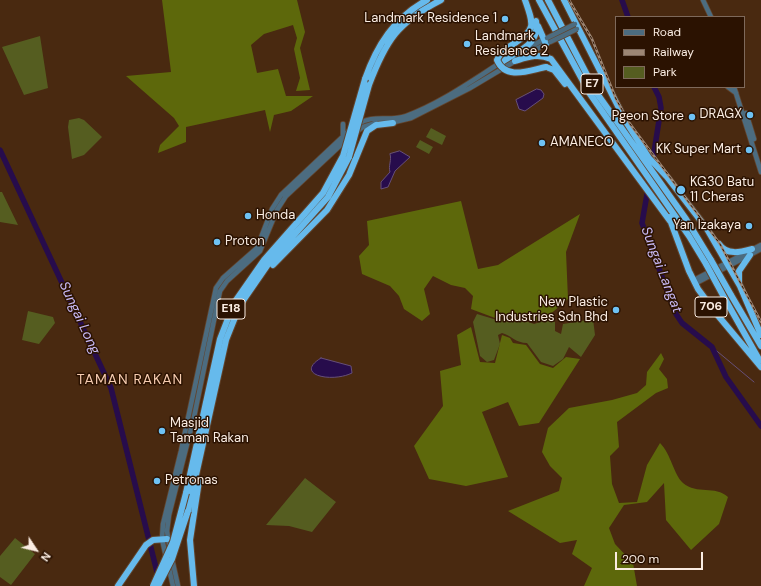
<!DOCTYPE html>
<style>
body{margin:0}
#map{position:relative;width:761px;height:586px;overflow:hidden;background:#492910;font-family:"DM Sans",sans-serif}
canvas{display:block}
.legend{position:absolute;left:615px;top:16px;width:130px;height:72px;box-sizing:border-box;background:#2b1201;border:1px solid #7e695b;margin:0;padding:5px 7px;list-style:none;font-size:12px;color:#faece2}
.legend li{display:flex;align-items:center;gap:8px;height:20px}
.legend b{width:20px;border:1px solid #7e695b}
.north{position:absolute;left:16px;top:530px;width:40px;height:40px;-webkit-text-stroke:3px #2b1201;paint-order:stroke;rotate:125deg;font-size:11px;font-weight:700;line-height:16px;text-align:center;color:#faece2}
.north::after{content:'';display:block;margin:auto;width:14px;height:18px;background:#faece2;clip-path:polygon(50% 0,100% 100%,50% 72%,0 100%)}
.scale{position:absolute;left:615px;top:552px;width:88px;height:18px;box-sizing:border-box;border:2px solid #faece2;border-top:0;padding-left:5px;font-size:12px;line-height:14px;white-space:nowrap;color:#faece2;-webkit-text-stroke:3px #2b1201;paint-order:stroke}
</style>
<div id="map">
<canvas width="761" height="586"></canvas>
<ul class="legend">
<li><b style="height:5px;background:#4c6c80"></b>Road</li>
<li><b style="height:5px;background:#9d8674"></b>Railway</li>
<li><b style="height:11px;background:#555d20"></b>Park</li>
</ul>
<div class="north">N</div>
<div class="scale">200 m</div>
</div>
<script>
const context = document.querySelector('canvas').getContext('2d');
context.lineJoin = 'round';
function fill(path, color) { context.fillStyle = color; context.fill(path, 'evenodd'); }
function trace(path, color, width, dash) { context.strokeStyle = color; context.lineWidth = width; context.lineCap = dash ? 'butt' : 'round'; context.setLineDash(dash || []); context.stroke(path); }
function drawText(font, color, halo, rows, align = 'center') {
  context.font = font + ' "DM Sans",sans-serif'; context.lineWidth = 3; context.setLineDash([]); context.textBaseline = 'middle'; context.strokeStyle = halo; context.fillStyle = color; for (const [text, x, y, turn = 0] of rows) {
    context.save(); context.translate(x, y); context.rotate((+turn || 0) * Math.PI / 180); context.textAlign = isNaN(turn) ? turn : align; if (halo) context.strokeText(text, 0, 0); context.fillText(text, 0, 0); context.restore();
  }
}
const green = new Path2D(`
 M 40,36 L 48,88 L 24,95 L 2,47 Z
 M 79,118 L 84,120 L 102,137 L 84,155 L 72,159 L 68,127 L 69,120 Z
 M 431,128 L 446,136 L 442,145 L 426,137 Z
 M 420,140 L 433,147 L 429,154 L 416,147 Z
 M 0,192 L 2,192 L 18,225 L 0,222 Z
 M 28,311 L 53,317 L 55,323 L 39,344 L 22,340 Z
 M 477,314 L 497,320 L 517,318 L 534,324 L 546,320 L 555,322 L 555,331 L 561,334 L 563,324 L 593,319 L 595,335 L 581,357 L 569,347 L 563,359 L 553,366 L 541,362 L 527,343 C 516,343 512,336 502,333 L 498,335 L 500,344 L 494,360 L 487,362 L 480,356 L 473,322 Z
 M 305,478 L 336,502 L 312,532 L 289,526 L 266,525 Z
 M 15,538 L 35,554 L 11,585 L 0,577 L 0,556 Z`);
const forest = new Path2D(`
 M 162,0 L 297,0 L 305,32 L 300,48 L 310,90 L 296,91 L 300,78 L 294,49 L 297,38 L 293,25 L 264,34 L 251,45 L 257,73 L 278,69 L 286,96 L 313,96 L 291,111 L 274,115 L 270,132 L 265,110 L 186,127 L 186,142 L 158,153 L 160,145 L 179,126 L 174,118 L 126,76 L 171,72 Z
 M 461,201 L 478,269 L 498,265 L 580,214 L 566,252 L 568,299 L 547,317 L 535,321 L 517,316 L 495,318 L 471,309 L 473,296 L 465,288 L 451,285 L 433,276 L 424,289 L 430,314 L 422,321 L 404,309 L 399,296 L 390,286 L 362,274 L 359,256 L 369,245 L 367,221 Z
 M 471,327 L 480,362 L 495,363 L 502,335 L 510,338 L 513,343 L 526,345 L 540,364 L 553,368 L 566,357 L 580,359 L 539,423 L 519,426 L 508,402 L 482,412 L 508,477 L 466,486 L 429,479 L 414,446 L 443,406 L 440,371 L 461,365 L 457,335 Z
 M 661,353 L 664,359 L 659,369 L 667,379 L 668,388 L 656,393 L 617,422 L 619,447 L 610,456 L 612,484 L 619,503 L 637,502 L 647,465 L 660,443 C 671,454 674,475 683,483 C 697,495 715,485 728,497 L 719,524 L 691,550 L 666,520 L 664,483 L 647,502 L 624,505 L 609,528 L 615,544 L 633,563 L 637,586 L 584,586 L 592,568 L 572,554 L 577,540 L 560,543 L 508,511 L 559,491 L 562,478 L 550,466 L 542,452 L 548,428 L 569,408 L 612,400 L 637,393 L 646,385 L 647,372 Z`);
const water = new Path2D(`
 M 537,89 L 541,90 L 544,94 L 543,98 L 525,111 L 519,109 L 516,100 Z
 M 400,151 L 410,157 L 395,171 L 388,187 L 381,189 L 381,182 L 390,172 C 388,166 392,160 390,154 Z
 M 321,358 L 351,366 L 352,373 C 332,383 293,375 321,358 Z`);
const stream = new Path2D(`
 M 712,347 L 754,382`);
const river = new Path2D(`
 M 622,0 L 628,17
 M 0,150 L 111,388 L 158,576
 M 652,165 L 661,108 L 659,97 L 654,87
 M 650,177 L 642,223 L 676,314 L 682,323 L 712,347 L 726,377 L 761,426`);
const tertiary = new Path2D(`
 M 703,0 L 711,17
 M 525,50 L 546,38
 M 523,56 L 548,43
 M 728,87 L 736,93
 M 734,87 L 761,172
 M 746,113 L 754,139
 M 390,123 L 411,118 L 470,88 L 517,60
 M 358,124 C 373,114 389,122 406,116 C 439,104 470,82 500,63
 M 356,132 L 363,127 L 376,123
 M 343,137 L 343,124
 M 696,279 L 761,245
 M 698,282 L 761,249
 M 170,550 L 167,531 L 169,515 L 194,417 L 220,291 L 227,281 L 260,251 L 277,210 L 286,196 L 347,139
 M 166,557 L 162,539 L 163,524 L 181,451 L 216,288 L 223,278 L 257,248 L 272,209 L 281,195 L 350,130
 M 172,559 L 178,586
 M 168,564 L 173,586`);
const motorway = new Path2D(`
 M 539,0 L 590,94 L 689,236 L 706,264
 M 548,0 L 596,92 L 686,219 L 711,260
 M 564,0 L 626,122 L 649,158 L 667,177 L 707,229 L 740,286 L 761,335
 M 538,26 L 546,44
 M 515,43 C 537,29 533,23 525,0
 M 515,61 C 528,57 538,53 551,59 L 670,221
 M 502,62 C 519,50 540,45 536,21
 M 546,67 L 554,70 L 565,84
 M 365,79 C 377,45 394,18 427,0
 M 369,85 C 386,40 398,22 441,0
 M 669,217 L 689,271 L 698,289 L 715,312 L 761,367
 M 719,244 C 727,256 741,252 752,249
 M 273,265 L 327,210 L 349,175 L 367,131 L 376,125 L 393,123
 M 739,284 L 739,271 L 750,255
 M 731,295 L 761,346
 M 725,299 L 760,361
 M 186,493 L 220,339 L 234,303 L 264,260 L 323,193 L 343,156
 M 188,511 L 226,340 L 240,305 L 269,263 L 328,197 L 349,157
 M 118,586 L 146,545 L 153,540 L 167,539
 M 194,586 L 190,540 L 199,481`);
const rail = new Path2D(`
 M 569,0 L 592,39 L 616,99 L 630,124 L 720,244 L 761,322`);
const tertiaryBridge = new Path2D(`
 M 547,38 L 575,24
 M 550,42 L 577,29`);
const motorwayBridge = new Path2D(`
 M 515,43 C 507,48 501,51 497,60 C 506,81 530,70 546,67
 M 343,156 L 365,79
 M 349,157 L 369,85
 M 711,260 L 731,295
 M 706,264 L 725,299
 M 153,586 L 173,542 L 186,493
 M 158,586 L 172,559 L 188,511`);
const markers = [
 [505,19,4,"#6ec2f4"],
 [467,44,4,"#6ec2f4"],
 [750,115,4,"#6ec2f4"],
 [692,117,4,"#6ec2f4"],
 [542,143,4,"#6ec2f4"],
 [749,150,4,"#6ec2f4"],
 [681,190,5,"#6ec2f4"],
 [248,216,4,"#6ec2f4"],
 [749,226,4,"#6ec2f4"],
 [217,242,4,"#6ec2f4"],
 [616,310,4,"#6ec2f4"],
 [162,431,4,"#6ec2f4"],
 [157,481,4,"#6ec2f4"]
];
const shields = [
 [592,84,22],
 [711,307,32],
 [231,309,28]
];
const shieldNames = [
 ["E7",592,84],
 ["706",711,307],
 ["E18",231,309]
];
const poiNames = [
 ["Landmark Residence 1",497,19,"right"],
 ["Landmark",475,37],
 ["Residence 2",475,52],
 ["DRAGX",742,115,"right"],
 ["Pgeon Store",684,117,"right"],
 ["AMANECO",550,143],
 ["KK Super Mart",741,150,"right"],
 ["KG30 Batu",690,183],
 ["11 Cheras",690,198],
 ["Honda",256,216],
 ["Yan Izakaya",741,226,"right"],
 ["Proton",225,242],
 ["New Plastic",608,303,"right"],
 ["Industries Sdn Bhd",608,318,"right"],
 ["Masjid",170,424],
 ["Taman Rakan",170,439],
 ["Petronas",165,481]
];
const waterNames = [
 ["Sungai Langat",661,270,69],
 ["Sungai Long",79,318,65]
];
const neighbourhoodNames = [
 ["TAMAN RAKAN",130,380]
];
fill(green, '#555d20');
fill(forest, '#5d680b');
fill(water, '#270c4c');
trace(water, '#664f79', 1);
trace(stream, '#664f79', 1);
trace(river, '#270c4c', 5.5);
trace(tertiary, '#62442d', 6);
trace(motorway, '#62442d', 8);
trace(tertiary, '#4c6c80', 4.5);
trace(motorway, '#66baec', 6);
trace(rail, '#9d8674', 2.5);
trace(rail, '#2b1201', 1, [3]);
trace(tertiaryBridge, '#62442d', 6, []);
trace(motorwayBridge, '#62442d', 8, []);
trace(tertiaryBridge, '#4c6c80', 4.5);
trace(motorwayBridge, '#66baec', 6);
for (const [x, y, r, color] of markers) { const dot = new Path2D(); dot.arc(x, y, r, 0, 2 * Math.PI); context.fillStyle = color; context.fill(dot); trace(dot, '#2b1201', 1.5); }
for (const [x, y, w] of shields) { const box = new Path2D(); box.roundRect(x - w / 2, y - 10, w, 20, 3); context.fillStyle = '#2b1201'; context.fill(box); trace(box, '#faece2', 1); }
drawText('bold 12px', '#faece2', null, shieldNames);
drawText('13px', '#faece2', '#2b1201', poiNames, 'left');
drawText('italic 14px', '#c8b9f4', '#2b1201', waterNames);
context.letterSpacing = '1px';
drawText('14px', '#f7cdb1', '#2b1201', neighbourhoodNames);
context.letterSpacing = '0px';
</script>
